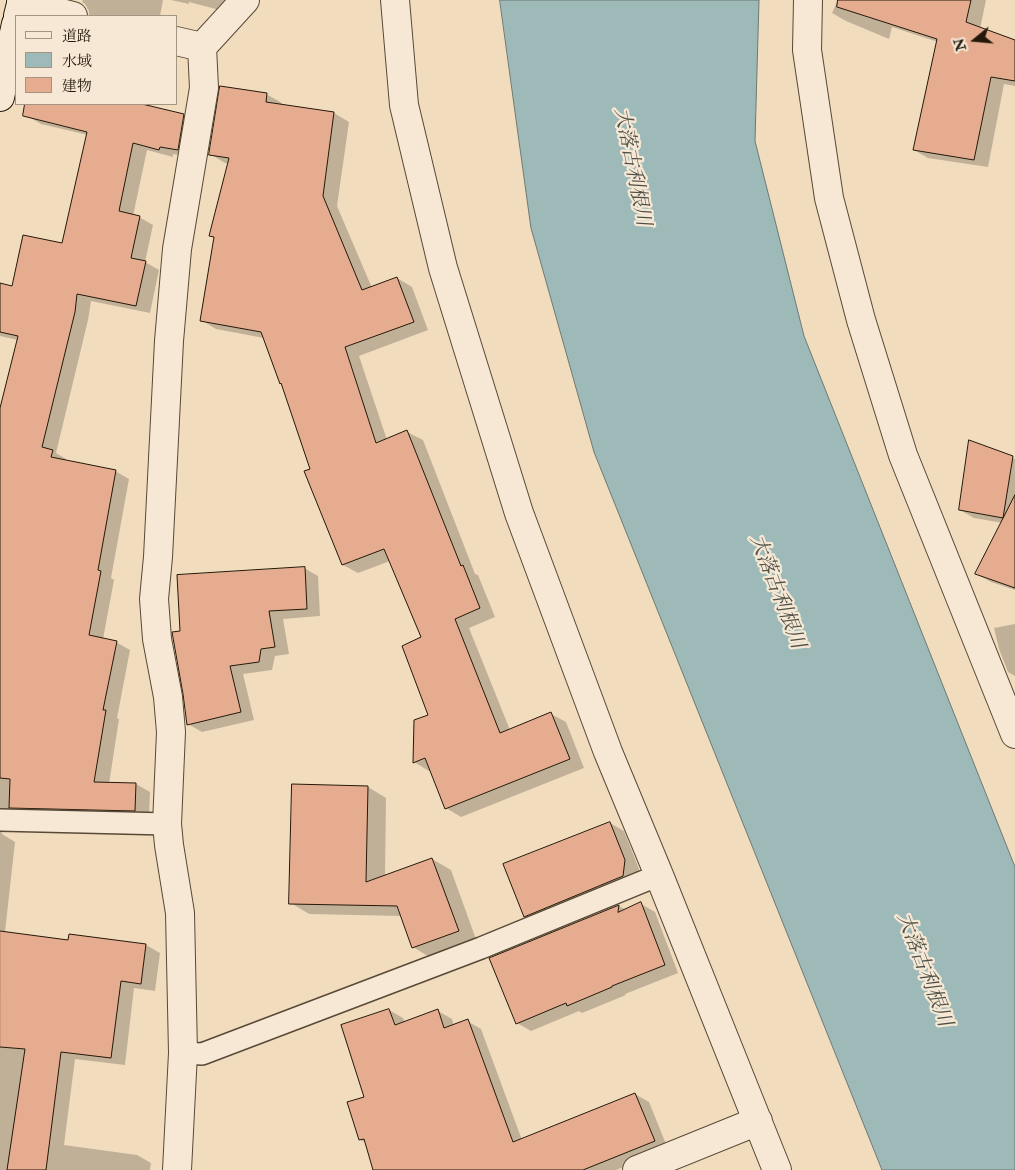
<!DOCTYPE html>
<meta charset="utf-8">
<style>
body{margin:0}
#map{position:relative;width:1015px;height:1170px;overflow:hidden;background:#f2dcbe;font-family:"IM FELL Double Pica","Noto Serif JP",serif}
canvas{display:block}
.legend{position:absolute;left:15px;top:15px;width:162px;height:90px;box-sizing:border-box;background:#f7e8d5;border:1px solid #a29583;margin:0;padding:6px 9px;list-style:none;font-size:15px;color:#231809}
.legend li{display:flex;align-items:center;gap:10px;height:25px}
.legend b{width:25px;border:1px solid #a29583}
.north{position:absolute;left:950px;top:15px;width:50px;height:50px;-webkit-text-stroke:4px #f7e8d5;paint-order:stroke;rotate:253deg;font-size:14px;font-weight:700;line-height:20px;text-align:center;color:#231809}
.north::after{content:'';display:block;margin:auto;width:18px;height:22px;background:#231809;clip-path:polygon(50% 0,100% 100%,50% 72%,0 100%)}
</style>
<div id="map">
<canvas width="1015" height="1170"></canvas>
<ul class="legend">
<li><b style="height:6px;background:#f7e8d5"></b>道路</li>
<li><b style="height:14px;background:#9dbab9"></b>水域</li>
<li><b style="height:14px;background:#e6ac8f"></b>建物</li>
</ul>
<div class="north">N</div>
</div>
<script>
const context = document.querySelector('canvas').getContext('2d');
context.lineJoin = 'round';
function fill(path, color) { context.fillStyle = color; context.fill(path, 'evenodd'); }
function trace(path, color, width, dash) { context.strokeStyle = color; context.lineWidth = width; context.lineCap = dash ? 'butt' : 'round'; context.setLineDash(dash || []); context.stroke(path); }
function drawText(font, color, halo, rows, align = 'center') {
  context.font = font + ' "IM FELL Double Pica","Noto Serif JP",serif'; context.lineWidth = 4.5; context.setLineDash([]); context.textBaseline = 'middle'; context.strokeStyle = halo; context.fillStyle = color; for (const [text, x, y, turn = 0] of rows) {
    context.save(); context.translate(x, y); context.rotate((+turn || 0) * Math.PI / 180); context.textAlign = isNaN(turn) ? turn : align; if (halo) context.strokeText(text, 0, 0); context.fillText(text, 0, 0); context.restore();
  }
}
const water = new Path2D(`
 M 500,0 L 759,0 L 755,141 L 804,336 L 1015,867 L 1015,1170 L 882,1170 L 594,452 L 531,228 Z`);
const shadow = new Path2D(`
 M 83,0 L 163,0 L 160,16 L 89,16 L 89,11 L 85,4 L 82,2 Z
 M 171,0 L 235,0 L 231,13 L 189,2 L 189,4 Z
 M 838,0 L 986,0 L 980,29 L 1015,42 L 1015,86 L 1004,84 L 988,167 L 928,158 L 914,150 L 938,42 L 892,27 L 889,39 L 846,21 L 832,13 Z
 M 266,94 L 282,103 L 281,105 L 334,113 L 349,122 L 337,206 L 372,288 L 397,278 L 412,287 L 428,330 L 359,356 L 387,440 L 407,432 L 423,440 L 475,574 L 478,575 L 495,617 L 469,628 L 510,730 L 551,714 L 566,722 L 584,768 L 461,817 L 446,808 L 431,770 L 429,771 L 414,762 L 429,716 L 422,638 L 390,561 L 358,573 L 343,565 L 283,384 L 264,338 L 216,329 L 201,320 L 215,238 L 211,236 L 229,163 L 225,163 L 210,154 Z
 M 30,104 L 150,104 L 150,107 L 183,115 L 197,123 L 192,157 L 173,154 L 173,157 L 147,150 L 133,216 L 139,217 L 153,225 L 145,262 L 159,270 L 150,313 L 91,301 L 88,320 L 56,453 L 66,459 L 65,462 L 115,471 L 129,479 L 111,578 L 114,580 L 103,639 L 116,642 L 130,650 L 117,718 L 119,719 L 109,784 L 136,784 L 150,792 L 149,818 L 1,828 L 2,834 L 15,842 L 5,932 L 69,941 L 146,945 L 160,953 L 155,991 L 134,988 L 125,1065 L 75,1059 L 64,1145 L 137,1155 L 151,1163 L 150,1170 L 0,1170 L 0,414 L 18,340 L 0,336 L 0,284 L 13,287 L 63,244 L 88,135 L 41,124 L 27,116 Z
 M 1012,458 L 1015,459 L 1015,590 L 991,582 L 977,574 L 1003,523 L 974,518 L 960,510 Z
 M 304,568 L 318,576 L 320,616 L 283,619 L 289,654 L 275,656 L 272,670 L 243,674 L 254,720 L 202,732 L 188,724 L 182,632 Z
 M 1015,624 L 1015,676 L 1008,672 L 999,649 L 994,628 Z
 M 368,787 L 386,798 L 385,876 L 432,859 L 451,870 L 477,942 L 431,958 L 413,947 L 402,916 L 309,914 L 291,903 Z
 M 610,823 L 624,831 L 639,869 L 637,884 L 539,924 L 525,916 Z
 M 641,904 L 655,912 L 678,973 L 625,994 L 626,995 L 582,1013 L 579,1011 L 531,1031 L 517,1023 L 490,959 L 619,906 L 626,910 Z
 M 389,1010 L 403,1018 L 405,1023 L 438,1011 L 452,1019 L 454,1026 L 467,1021 L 481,1029 L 522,1140 L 635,1094 L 649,1102 L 668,1149 L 616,1170 L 374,1170 L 367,1143 L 360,1140 L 366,1098 Z`);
const building = new Path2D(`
 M 838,0 L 971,0 L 966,22 L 1015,40 L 1015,81 L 991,77 L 974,160 L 913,150 L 937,39 L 837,7 Z
 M 220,86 L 267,93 L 266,102 L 334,112 L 323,196 L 362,290 L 397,277 L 414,322 L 345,347 L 376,443 L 407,430 L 461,566 L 463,565 L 480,608 L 455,619 L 500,733 L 551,712 L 570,759 L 445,809 L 425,758 L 413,763 L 414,720 L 428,715 L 402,646 L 421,637 L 384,549 L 342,565 L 304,471 L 310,469 L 281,383 L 280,384 L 261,332 L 200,321 L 214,237 L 209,236 L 229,158 L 209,155 Z
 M 25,104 L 142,104 L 184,114 L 178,150 L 160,147 L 159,150 L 133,143 L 119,211 L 140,216 L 131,258 L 146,261 L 136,306 L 77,294 L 75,312 L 42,447 L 53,450 L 51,457 L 116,470 L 98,570 L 101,571 L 89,635 L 117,641 L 103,710 L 106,710 L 94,782 L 136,783 L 135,811 L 9,808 L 10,779 L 0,778 L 0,408 L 18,336 L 0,332 L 0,283 L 12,286 L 23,235 L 62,243 L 87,132 L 23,116 Z
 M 969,440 L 1013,456 L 1003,518 L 959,510 Z
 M 1015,495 L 1015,588 L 975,574 Z
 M 305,567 L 307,609 L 269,611 L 275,647 L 261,649 L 259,662 L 230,666 L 241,712 L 187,725 L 183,694 L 172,632 L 180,631 L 177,575 Z
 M 292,784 L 368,786 L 366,882 L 432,858 L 459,931 L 412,948 L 397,906 L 289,904 Z
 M 610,822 L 625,860 L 623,876 L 524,917 L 503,864 Z
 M 641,902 L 665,965 L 612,986 L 612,987 L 567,1006 L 566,1003 L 516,1024 L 489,958 L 619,905 L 618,912 Z
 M 0,931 L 68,940 L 69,934 L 146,944 L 141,984 L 121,981 L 111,1058 L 61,1052 L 46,1170 L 7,1170 L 25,1049 L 0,1047 Z
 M 389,1009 L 395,1025 L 438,1009 L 444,1028 L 468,1019 L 513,1142 L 635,1093 L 655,1141 L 583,1170 L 373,1170 L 364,1139 L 359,1140 L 347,1102 L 364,1097 L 341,1025 Z`);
const service = new Path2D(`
 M 0,820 L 167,824
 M 183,1053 L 202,1054 L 481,948 L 659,875`);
const minor = new Path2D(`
 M 395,0 L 404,105 L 443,268 L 519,513 L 608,752 L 659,875 L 777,1170
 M 808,0 L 807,50 L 829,198 L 861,320 L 903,455 L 1015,734
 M 21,3 L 73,16
 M 176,41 L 202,47 L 245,0
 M 177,1170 L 183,1053 L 180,913 L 169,845 L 167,824 L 171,732 L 168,697 L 157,639 L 154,599 L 158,557 L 169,341 L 177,249 L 204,88 L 202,47
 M 637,1170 L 758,1121`);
const secondary = new Path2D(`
 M 18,16 L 22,0
 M 0,97 L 16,24`);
const waterNames = [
 ["大落古利根川",631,167,79],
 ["大落古利根川",776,592,69],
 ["大落古利根川",923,970,69]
];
fill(water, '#9dbab9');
trace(water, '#6c7973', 1);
fill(shadow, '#0003');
fill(building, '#e6ac8f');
trace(building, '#231809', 1);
trace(service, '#574936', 24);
trace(minor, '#574936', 30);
trace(secondary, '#231809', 30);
trace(service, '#f7e8d5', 21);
trace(minor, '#f7e8d5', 28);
trace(secondary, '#f7e8d5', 28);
drawText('italic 20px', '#4e5147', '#f7e8d5', waterNames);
</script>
